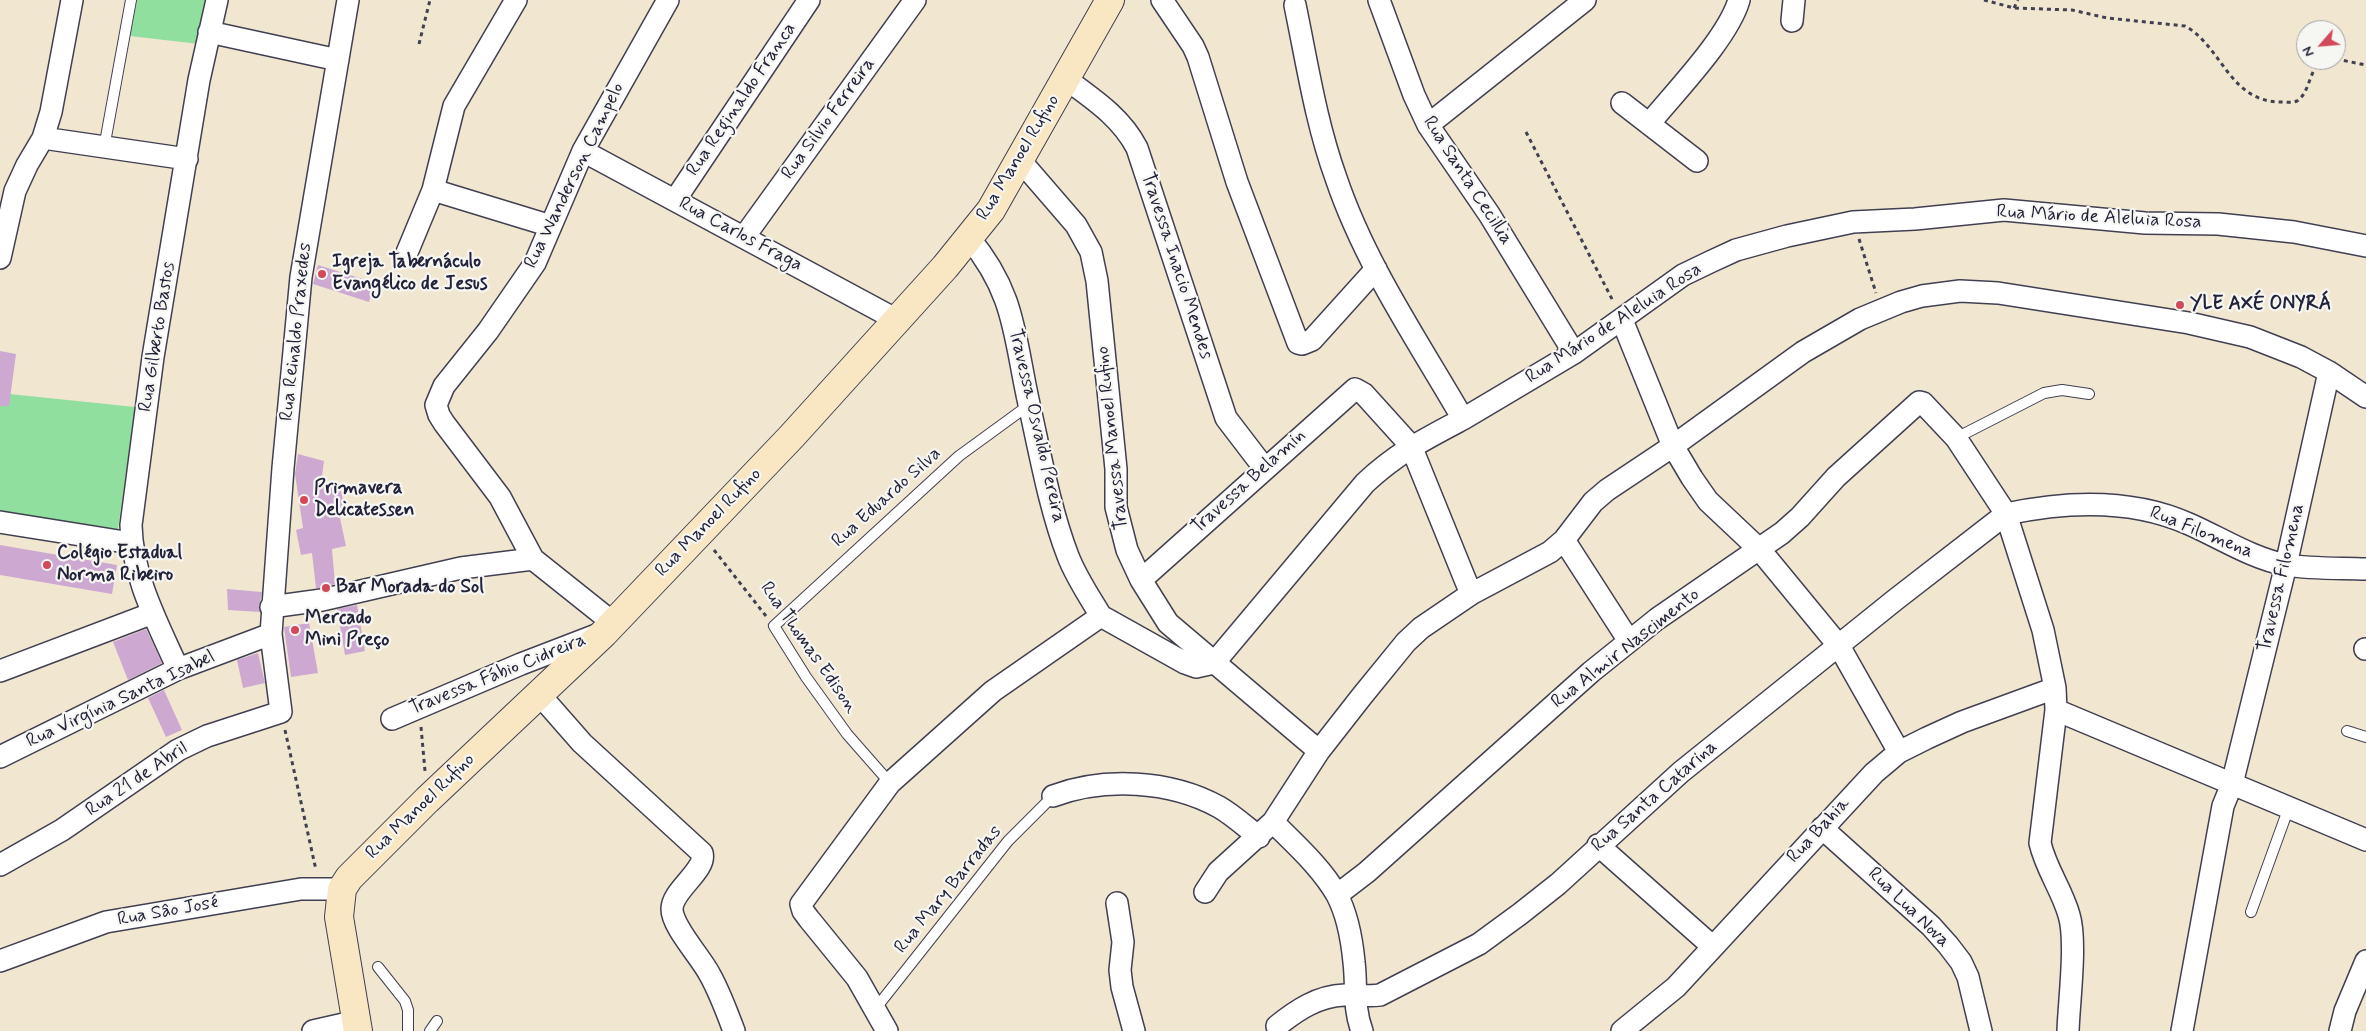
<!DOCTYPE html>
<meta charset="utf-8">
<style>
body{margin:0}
#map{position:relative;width:2366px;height:1031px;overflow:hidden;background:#f1e7d1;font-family:Mynerve,sans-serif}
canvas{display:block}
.north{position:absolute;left:2296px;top:20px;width:50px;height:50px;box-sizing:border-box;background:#f6f6f2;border:1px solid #a1a1a9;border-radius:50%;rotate:243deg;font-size:14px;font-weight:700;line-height:20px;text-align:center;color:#22223b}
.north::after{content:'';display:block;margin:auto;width:18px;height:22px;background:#d1495b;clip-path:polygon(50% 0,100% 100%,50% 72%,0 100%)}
</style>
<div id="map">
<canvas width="2366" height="1031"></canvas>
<div class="north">N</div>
</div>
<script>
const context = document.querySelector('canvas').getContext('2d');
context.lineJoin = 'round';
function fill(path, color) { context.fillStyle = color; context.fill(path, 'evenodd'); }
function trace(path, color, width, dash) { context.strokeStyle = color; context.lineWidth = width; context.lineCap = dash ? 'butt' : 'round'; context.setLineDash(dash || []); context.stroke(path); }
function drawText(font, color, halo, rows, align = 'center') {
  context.font = font + ' Mynerve,sans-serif'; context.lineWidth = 4.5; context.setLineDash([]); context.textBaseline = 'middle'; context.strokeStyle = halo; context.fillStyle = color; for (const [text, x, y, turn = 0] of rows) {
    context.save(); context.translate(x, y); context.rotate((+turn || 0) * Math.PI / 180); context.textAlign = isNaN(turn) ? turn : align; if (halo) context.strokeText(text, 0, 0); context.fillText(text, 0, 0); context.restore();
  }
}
const green = new Path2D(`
 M 137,0 L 205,0 L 199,44 L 130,36 Z
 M 0,393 L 135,407 L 118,529 L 0,512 Z`);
const building = new Path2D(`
 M 318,265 L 375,283 L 369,302 L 313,284 Z
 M 0,351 L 16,354 L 9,406 L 0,406 Z
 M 298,454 L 324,461 L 321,484 L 340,484 L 344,507 L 338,509 L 346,546 L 332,549 L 335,584 L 320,588 L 316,588 L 312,553 L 301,555 L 296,530 L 303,528 L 295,474 Z
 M 0,545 L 117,565 L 112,594 L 0,575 Z
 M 227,589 L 262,592 L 259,608 L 260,612 L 228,610 Z
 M 357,605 L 365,651 L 345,655 L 337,609 Z
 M 309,623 L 318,673 L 291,677 L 284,627 Z
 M 146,629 L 162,663 L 128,680 L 113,642 Z
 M 258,653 L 265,683 L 243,688 L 237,660 Z
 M 164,690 L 182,730 L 166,737 L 148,698 Z`);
const path = new Path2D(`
 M 1984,0 L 2014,8 L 2072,10 L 2107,18 L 2185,26 C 2222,46 2229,102 2281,102 C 2286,102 2292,103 2297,101 C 2311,92 2308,68 2324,60
 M 2014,8 L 2018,0
 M 419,44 L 430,0
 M 2336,59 L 2366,65
 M 1526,132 L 1613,301
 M 1859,239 L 1876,293
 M 714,550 L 766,616
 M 421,727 L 425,771
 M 285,730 L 316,870`);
const service = new Path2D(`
 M 104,148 L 131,0
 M 1956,438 L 2044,393 L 2062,390 L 2089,394
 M 2347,731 L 2366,737
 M 890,783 L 847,734 L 806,677 L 774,626 L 959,456 L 1029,405
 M 2251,912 L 2289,807
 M 378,967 L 405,1001 L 408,1010 L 408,1031
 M 876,1008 L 1008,841 L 1053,796
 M 430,1031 L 437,1021`);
const minor = new Path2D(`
 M 1162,0 L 1193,46 L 1198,57 L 1237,182 L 1298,343 L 1302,344 L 1312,340 L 1376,269
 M 1379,0 L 1414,95 L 1428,125 L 1489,214 L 1574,353
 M 1792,21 L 1794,0
 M 209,32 L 338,60
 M 1066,79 C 1093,99 1121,117 1137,148 L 1226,418 L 1265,469
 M 1622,103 L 1697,161
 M 1649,124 C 1675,92 1728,38 1739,0
 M 1428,125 L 1585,0
 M 43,138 L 187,159
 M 583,151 L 897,320
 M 1019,159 L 1076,225 L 1091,252 L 1097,281 L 1116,469 L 1116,507 L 1127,550 L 1141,580 L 1168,623 L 1319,751
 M 433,190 L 551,226
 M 675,200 L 809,0
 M 744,237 L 915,0
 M 969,238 C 1016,294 1014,337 1029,404 C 1040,453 1050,510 1068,556 C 1076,577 1089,596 1101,616
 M 406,255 L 433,190 L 454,106 L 516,0
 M 0,258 L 15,191 L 27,165 L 43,138 L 51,112 L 72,0
 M 1622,320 L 1673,446 L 1692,478 L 1708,501 L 1760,550 L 1839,646 L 1899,752
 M 1463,419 L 1574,353 L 1683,275 L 1710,262 L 1736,250 L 1787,236 L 1853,222 L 1915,219 L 2004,210 L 2145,223 L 2218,224 L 2294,232 L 2366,246
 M 0,522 L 131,543
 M 1564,540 L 1629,641
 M 1141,580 L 1355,389 L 1364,394 L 1411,446 L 1471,594
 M 271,607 L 322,600 L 461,568 L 533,559
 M 612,622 L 533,559 L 500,497 L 444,423 L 439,415 L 436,405 L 444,386 L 488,331 L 535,263 L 583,151 L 668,0
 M 2365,649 L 2366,649
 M 178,669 C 157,622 132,576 131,525 L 153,357 L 199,80 L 217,0
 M 0,671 L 153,613
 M 539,694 L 582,743 L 702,853 C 707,870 672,890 672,909 C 672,927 701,957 710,975 C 720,993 727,1012 734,1031
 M 2056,710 L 2366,840
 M 392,719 L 521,664 L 599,634
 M 0,757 L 178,669 L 271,634
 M 1053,796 C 1104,777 1170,780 1219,807 C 1233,815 1246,827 1259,837
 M 1273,822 C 1295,844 1322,868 1337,895 C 1347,914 1352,941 1354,962 C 1357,987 1353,1007 1362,1031
 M 1822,828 L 1931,926 L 1948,945 L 1961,962 L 1968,977 L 1981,1031
 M 1598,845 L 1712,946
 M 0,865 L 62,830 L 178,750 L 207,736 L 281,712 L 271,634 L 283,468 L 301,277 L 348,0
 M 1205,892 L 1218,872 L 1273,822 L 1319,751 L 1362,696 L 1406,642 L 1421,628 L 1471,594 L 1550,552 L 1564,540 L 1593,502 L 1607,490 L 1673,446 L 1803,352 L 1860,319 L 1901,302 L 1922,296 L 1960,291 L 1998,293 L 2189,323 L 2250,337 L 2301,357 L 2329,372 L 2366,397
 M 1337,895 L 1367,872 L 1591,672 L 1657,619 L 1782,533 L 1800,517 L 1836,477 L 1919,402 L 1923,403 L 1956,438 L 2006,514 L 2043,630 L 2055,688 L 2056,710 L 2040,843 C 2046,869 2062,890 2069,915 C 2077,941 2069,1001 2068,1031
 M 1117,903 L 1123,942 L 1120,970 L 1122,987 L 1134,1031
 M 0,961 L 106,922 L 301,889 L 342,889
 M 1277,1026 C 1297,1010 1318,996 1344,995 C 1357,994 1367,997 1380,995 L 1479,944 L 1520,914 L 1558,884 L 1681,772 L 1895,600 L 2006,514 C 2067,501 2131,498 2189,524 C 2221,538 2251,558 2286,565 C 2312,569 2340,568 2366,569
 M 313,1031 L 357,1021
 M 887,1031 L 857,978 L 809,919 L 803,911 L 801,904 L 890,783 L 993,691 L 1101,616 L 1185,663 L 1196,667 L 1214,663 L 1365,483 C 1397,453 1425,439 1463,419 C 1418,341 1365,264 1336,178 C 1316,123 1307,63 1295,5
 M 1622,1031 L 1676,987 L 1874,773 L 1899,752 L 1927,738 L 1962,722 L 2055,688
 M 2182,1031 L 2223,806 L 2232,784 L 2286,565 L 2329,372
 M 2340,1031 L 2345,1011 L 2366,961`);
const secondary = new Path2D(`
 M 358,1031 L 339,917 L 342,889 L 349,878 L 427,800 L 604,633 L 792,436 L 945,267 L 991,210 L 1110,0`);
const markers = [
 [322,274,5,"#d1495b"],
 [2180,305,5,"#d1495b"],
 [304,500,5,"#d1495b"],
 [47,565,5,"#d1495b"],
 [326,588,5,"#d1495b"],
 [295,630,5,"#d1495b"]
];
const streetNames = [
 ["Rua Reginaldo Franca",742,100,-56],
 ["Rua Silvio Ferreira",829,119,-54],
 ["Rua Manoel Rufino",1019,158,-59],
 ["Rua Wanderson Campelo",575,176,-64],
 ["Rua Santa Cecillia",1467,181,57],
 ["Rua Mário de Aleluia Rosa",2099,218,3],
 ["Rua Carlos Fraga",740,235,28],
 ["Travessa Inacio Mendes",1176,266,72],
 ["Rua Mário de Aleluia Rosa",1614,324,-33],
 ["Rua Reinaldo Praxedes",297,332,-84],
 ["Rua Gilberto Bastos",158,337,-81],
 ["Travessa Osvaldo Pereira",1036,426,77],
 ["Travessa Manoel Rufino",1113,438,-96],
 ["Travessa Belamin",1249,482,-42],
 ["Rua Eduardo Silva",887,498,-42],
 ["Rua Manoel Rufino",709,523,-46],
 ["Rua Filomena",2201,533,22],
 ["Travessa Filomena",2282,578,-77],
 ["Rua Thomas Edison",808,648,55],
 ["Rua Almir Nascimento",1626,649,-38],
 ["Travessa Fábio Cidreira",498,675,-22],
 ["Rua Virgínia Santa Isabel",121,700,-25],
 ["Rua 21 de Abril",137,780,-34],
 ["Rua Santa Catarina",1655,797,-41],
 ["Rua Manoel Rufino",421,807,-44],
 ["Rua Bahia",1819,831,-47],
 ["Rua Mary Barradas",949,890,-51],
 ["Rua Lua Nova",1908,908,44],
 ["Rua Sâo José",168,912,-10]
];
const poiNames = [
 ["Igreja Tabernáculo",332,263],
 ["Evangélico de Jesus",332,285],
 ["YLE AXÉ ONYRÁ",2190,305],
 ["Primavera",314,489],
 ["Delicatessen",314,511],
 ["Colégio Estadual",57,554],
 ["Norma Ribeiro",57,576],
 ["Bar Morada do Sol",336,588],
 ["Mercado",305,619],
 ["Mini Preço",305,641]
];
fill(green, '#90df9e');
fill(building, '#cda9d2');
trace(service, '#414052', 12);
trace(minor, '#414052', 24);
trace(secondary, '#414052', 30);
trace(path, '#414052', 3, [4, 4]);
trace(service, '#fff', 10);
trace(minor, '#fff', 21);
trace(secondary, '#f9e7c3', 28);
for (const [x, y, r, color] of markers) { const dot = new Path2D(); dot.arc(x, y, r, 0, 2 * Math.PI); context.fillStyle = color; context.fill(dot); trace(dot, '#f6f6f2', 2); }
drawText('19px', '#22223b', '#f6f6f2', streetNames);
drawText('bold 19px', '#22223b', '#f6f6f2', poiNames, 'left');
</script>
